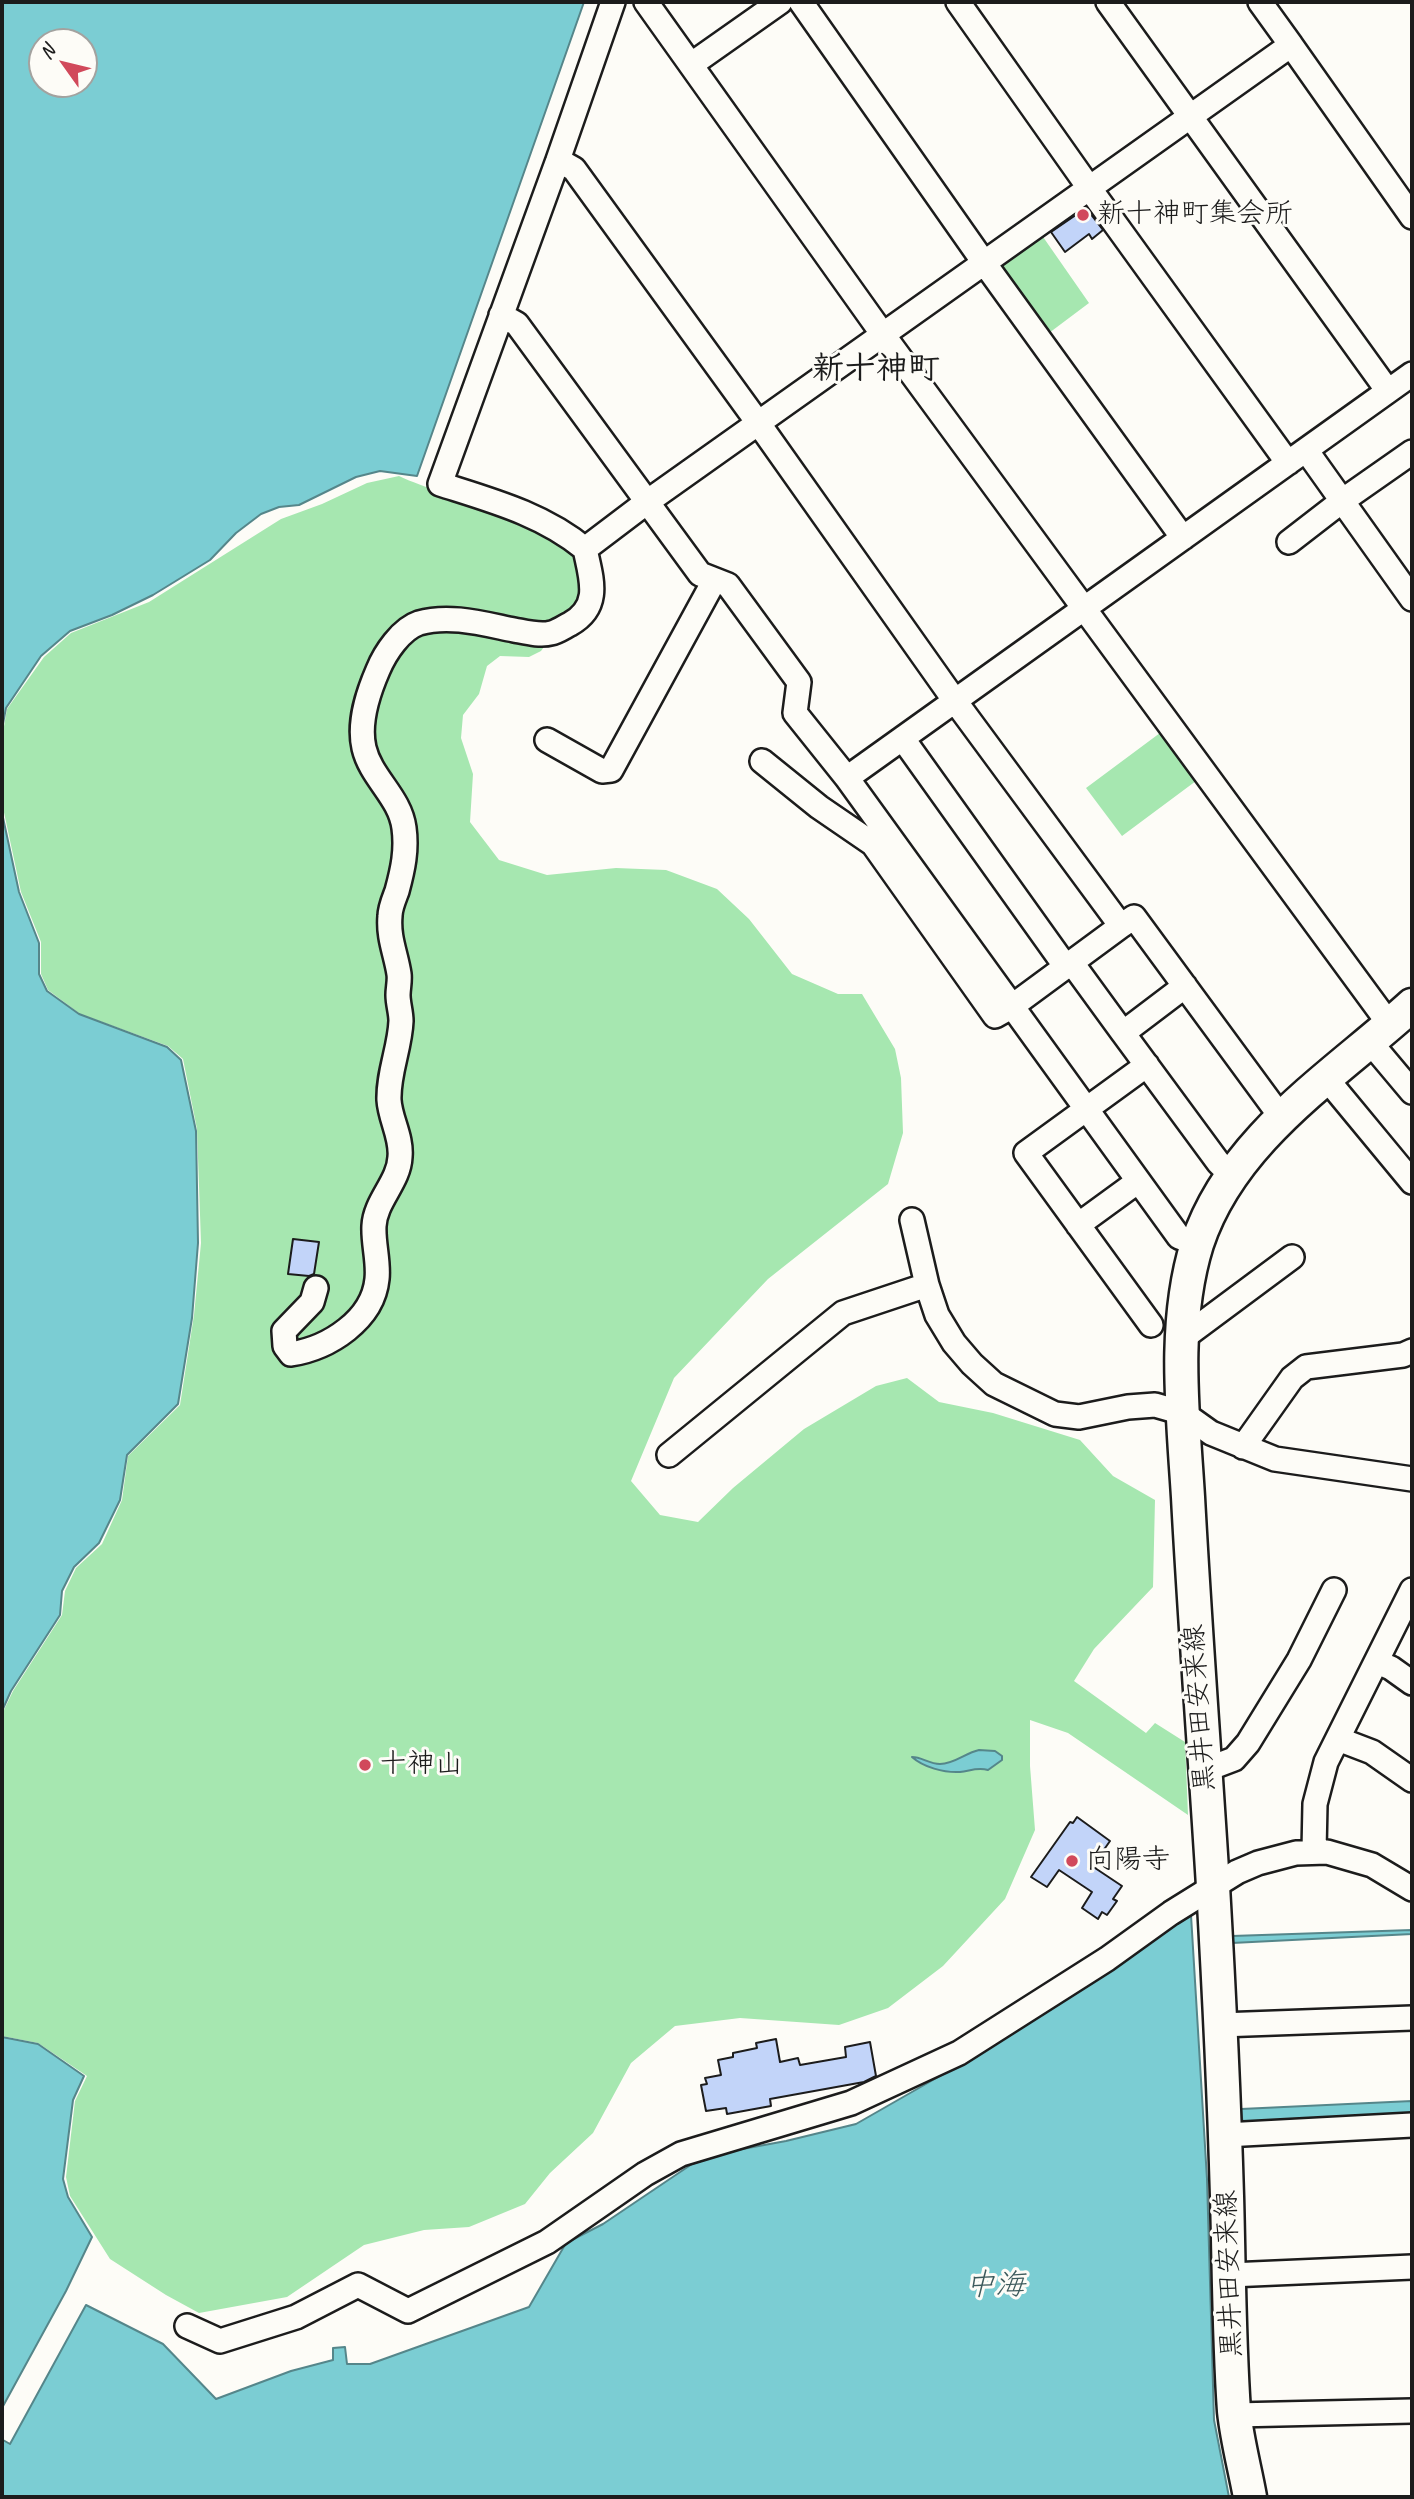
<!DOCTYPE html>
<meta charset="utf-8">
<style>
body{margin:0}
#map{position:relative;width:1414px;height:2499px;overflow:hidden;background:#fdfcf7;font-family:Caveat,sans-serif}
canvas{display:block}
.frame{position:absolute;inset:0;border:4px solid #1c1c1c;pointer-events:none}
.north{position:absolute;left:28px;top:28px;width:70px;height:70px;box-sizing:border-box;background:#fdfcf7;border:2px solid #a3a29f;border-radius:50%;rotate:304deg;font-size:19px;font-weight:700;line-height:28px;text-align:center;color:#1c1c1c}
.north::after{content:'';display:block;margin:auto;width:24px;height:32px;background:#d1495b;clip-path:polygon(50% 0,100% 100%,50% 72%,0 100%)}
</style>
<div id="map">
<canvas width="1414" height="2499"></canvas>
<div class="frame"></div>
<div class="north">N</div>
</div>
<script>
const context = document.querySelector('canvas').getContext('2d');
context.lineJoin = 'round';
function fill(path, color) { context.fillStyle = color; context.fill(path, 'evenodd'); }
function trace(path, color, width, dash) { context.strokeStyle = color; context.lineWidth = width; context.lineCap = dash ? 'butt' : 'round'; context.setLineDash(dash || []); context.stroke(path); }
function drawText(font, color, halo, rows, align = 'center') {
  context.font = font + ' Caveat,"Klee One",sans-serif'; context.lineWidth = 6; context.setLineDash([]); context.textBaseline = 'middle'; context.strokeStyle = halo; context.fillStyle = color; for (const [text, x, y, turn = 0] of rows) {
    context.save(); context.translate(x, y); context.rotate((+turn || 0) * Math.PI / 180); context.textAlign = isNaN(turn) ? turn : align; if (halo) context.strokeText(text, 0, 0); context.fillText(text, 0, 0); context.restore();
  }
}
const green = new Path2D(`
 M 1041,234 L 1089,303 L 1049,333 L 1002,267 L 1002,261 Z
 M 399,476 C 449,500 557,518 584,569 C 587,576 585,588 586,596 L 565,617 L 541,651 L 529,657 L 500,656 L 487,666 L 479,694 L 463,715 L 461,738 L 473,774 L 470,822 L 499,860 L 547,875 L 616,868 L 666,870 L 717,889 L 749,919 L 792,974 L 838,994 L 862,994 L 895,1049 L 901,1078 L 903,1133 L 888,1184 L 768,1279 L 674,1378 L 631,1481 L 660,1515 L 698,1522 L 733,1488 L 804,1429 L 876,1386 L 907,1378 L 939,1402 L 993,1413 L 1080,1440 L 1113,1476 L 1155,1500 L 1153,1587 L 1094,1649 L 1074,1681 L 1146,1733 L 1155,1723 L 1185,1742 L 1188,1815 L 1068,1733 L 1030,1720 L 1030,1766 L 1035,1830 L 1005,1899 L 943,1966 L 888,2008 L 839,2025 L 740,2018 L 675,2026 L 631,2063 L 593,2133 L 550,2173 L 525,2204 L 469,2227 L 424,2230 L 364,2245 L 287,2297 L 199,2313 L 166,2295 L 110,2259 L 70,2196 L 66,2177 L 75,2101 L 87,2076 L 38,2043 L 2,2036 L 2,1714 L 13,1691 L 62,1615 L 65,1591 L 76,1568 L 102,1544 L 122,1500 L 128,1456 L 180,1405 L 194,1315 L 201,1243 L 197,1129 L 183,1059 L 168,1046 L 80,1014 L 48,990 L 41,974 L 41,942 L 21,892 L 2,803 L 3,732 L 7,709 L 44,657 L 71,633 L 149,602 L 281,519 L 322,504 L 367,483 Z
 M 1164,730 L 1200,778 L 1122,836 L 1086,788 Z`);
const water = new Path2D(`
 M 2,2 L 584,2 L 417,476 L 380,471 L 356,477 L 299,505 L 279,507 L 261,514 L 236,533 L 210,560 L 153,595 L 112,615 L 70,631 L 41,656 L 6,708 L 2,729 ZM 42,42 L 84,42 L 84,84 L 42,84 Z
 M 2,813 L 19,892 L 39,943 L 39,974 L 47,991 L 79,1014 L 167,1047 L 181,1060 L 196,1131 L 198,1243 L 192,1318 L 178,1404 L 127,1455 L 120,1500 L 99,1543 L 74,1567 L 62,1591 L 60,1615 L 11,1691 L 2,1711 Z
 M 979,1750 L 995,1751 L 1002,1756 L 1002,1760 L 988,1770 C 977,1767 970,1771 960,1772 C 944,1773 923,1767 912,1757 C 922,1757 929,1764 940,1764 C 955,1764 965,1753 979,1750 Z
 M 1191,1915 L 1207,2179 L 1214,2420 L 1229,2497 L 3,2497 L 2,2443 L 3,2440 L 10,2444 L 86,2305 L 163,2344 L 216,2399 L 291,2371 L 333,2360 L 333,2348 L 345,2347 L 347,2364 L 370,2364 L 529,2307 L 566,2243 L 603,2224 L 692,2164 L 726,2152 L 786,2141 L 856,2124 L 980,2053 Z
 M 1412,1930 L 1412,1934 L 1232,1943 L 1232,1936 Z
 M 2,2037 L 38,2044 L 84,2076 L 73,2100 L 63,2179 L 68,2197 L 92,2237 L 66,2291 L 2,2408 Z
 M 1412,2101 L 1412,2118 L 1243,2126 L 1241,2109 Z`);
const building = new Path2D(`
 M 1086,208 L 1103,230 L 1092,239 L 1089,234 L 1065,252 L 1051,232 Z
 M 293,1239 L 319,1242 L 314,1274 L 309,1276 L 288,1274 Z
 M 1077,1817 L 1110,1841 L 1103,1851 L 1106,1853 L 1095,1868 L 1122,1886 L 1113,1899 L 1117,1901 L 1107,1915 L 1102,1912 L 1098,1919 L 1082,1908 L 1092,1892 L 1059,1870 L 1047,1887 L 1031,1877 L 1070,1822 L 1073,1823 Z
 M 776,2039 L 780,2062 L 798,2058 L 800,2065 L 846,2057 L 845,2047 L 870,2042 L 876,2076 L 864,2082 L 770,2099 L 771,2106 L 727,2114 L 726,2108 L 706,2111 L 701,2085 L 707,2084 L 705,2078 L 721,2075 L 718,2060 L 733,2057 L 733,2053 L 757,2048 L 756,2043 Z`);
const minor = new Path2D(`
 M 646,2 L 884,336 L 1390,1025
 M 801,2 L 985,264 L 1183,538
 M 958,2 L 1090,189 L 1288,463
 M 1108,2 L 1388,391
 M 1260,2 L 1291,45
 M 692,64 L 780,2
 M 558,160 L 574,169 L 759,424 L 955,701 L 1121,926 L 1011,1007 L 995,1016 L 873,844 L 819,807 L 762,761
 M 501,315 L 517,324 L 700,574 L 728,585 L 799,682 L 795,713 L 847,778 L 1179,1237 L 1198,1244
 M 1306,450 L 1412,599
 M 1289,542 L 1342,501 L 1412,452
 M 585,549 C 543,514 490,500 440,484 L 558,160 L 613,2
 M 903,739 L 1066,967
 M 547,740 L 602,771 L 611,770 L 714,581
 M 847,778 L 1412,374
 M 1121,926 L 1134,917 L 1281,1117
 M 1072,963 L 1123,1033
 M 1185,986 L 1123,1033 L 1218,1162 L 1231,1175
 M 1370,1042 L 1412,1092
 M 1147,1065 L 1026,1153 L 1151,1325
 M 1326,1078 L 1412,1182
 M 912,1220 L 927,1285
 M 1078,1225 L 1137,1182
 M 316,1288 L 312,1302 L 284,1331 L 285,1346 L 291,1354 C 329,1348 373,1320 377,1279 C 379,1262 373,1243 374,1226 C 375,1201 399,1182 400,1157 C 402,1137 390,1119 389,1100 C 388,1073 400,1048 401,1021 C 401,1012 398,1004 398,995 C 398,988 400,981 399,974 C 396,954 388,938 390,916 C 390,908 394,899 397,891 C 403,869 407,850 404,828 C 400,797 371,778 364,748 C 358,722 368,693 378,670 C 385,653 401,629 419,623 C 450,614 484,624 514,630 C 525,632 540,636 551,633 C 557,632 564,627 570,624 C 602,606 591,578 585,549 L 647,502 L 1291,45 L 1412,217
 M 1183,1338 L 1292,1257
 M 1243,1447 L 1292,1378 L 1306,1367 L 1403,1355 L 1412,1351
 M 669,1455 L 843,1313 L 927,1285 L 937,1315 L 954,1343 L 972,1364 L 994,1384 L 1055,1414 L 1079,1417 L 1128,1407 L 1155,1405 L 1183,1413 L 1211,1433 L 1275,1459 L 1412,1479
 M 1377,1662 L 1391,1668 L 1412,1683
 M 1338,1739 L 1372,1752 L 1412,1780
 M 1205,1770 L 1234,1759 L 1248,1743 L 1299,1660 L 1334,1590
 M 1314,1851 L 1315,1804 L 1326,1762 L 1412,1590
 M 1220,2025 L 1412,2018
 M 1225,2135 L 1412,2125
 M 1230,2275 L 1412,2267
 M 187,2326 L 220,2341 L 296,2317 L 358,2285 L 408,2311 L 547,2242 L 645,2174 L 681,2154 L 851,2103 L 959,2053 L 1107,1959 L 1171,1913 L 1237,1872 L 1258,1863 L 1296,1853 L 1327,1852 L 1372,1865 L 1412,1889
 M 1235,2415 L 1412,2411`);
const secondary = new Path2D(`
 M 1250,2497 C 1245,2469 1237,2440 1234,2411 C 1229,2340 1229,2268 1227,2196 C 1224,2093 1219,1990 1213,1886 C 1205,1757 1195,1627 1188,1497 C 1183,1415 1172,1324 1197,1244 C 1232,1138 1334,1076 1412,1005`);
const markers = [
 [1083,215,7,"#d1495b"],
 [365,1765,7,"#d1495b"],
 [1072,1861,7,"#d1495b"]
];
const poiNames = [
 ["新十神町集会所",1097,215],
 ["十神山",379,1765],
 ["向陽寺",1086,1861]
];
const streetNames = [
 ["黒井田安来線",1200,1708,-94],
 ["黒井田安来線",1230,2274,-92]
];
const waterNames = [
 ["中海",995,2286]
];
const quarterNames = [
 ["新十神町",876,370]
];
fill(green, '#a6e7b0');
fill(water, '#7bcdd3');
trace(water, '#55868a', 2);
fill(building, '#c2d4f9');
trace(building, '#1c1c1c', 2);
trace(minor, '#1c1c1c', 28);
trace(secondary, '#1c1c1c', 37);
trace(minor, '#fdfcf7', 23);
trace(secondary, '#fdfcf7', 32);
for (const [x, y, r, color] of markers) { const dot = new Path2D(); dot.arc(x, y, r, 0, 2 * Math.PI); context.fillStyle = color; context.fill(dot); trace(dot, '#fdfcf7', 2.5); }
drawText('28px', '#1c1c1c', '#fdfcf7', poiNames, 'left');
drawText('28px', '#1c1c1c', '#fdfcf7', streetNames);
drawText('italic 30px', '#3d5a5c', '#fdfcf7', waterNames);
drawText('bold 32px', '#1c1c1c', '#fdfcf7', quarterNames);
</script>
